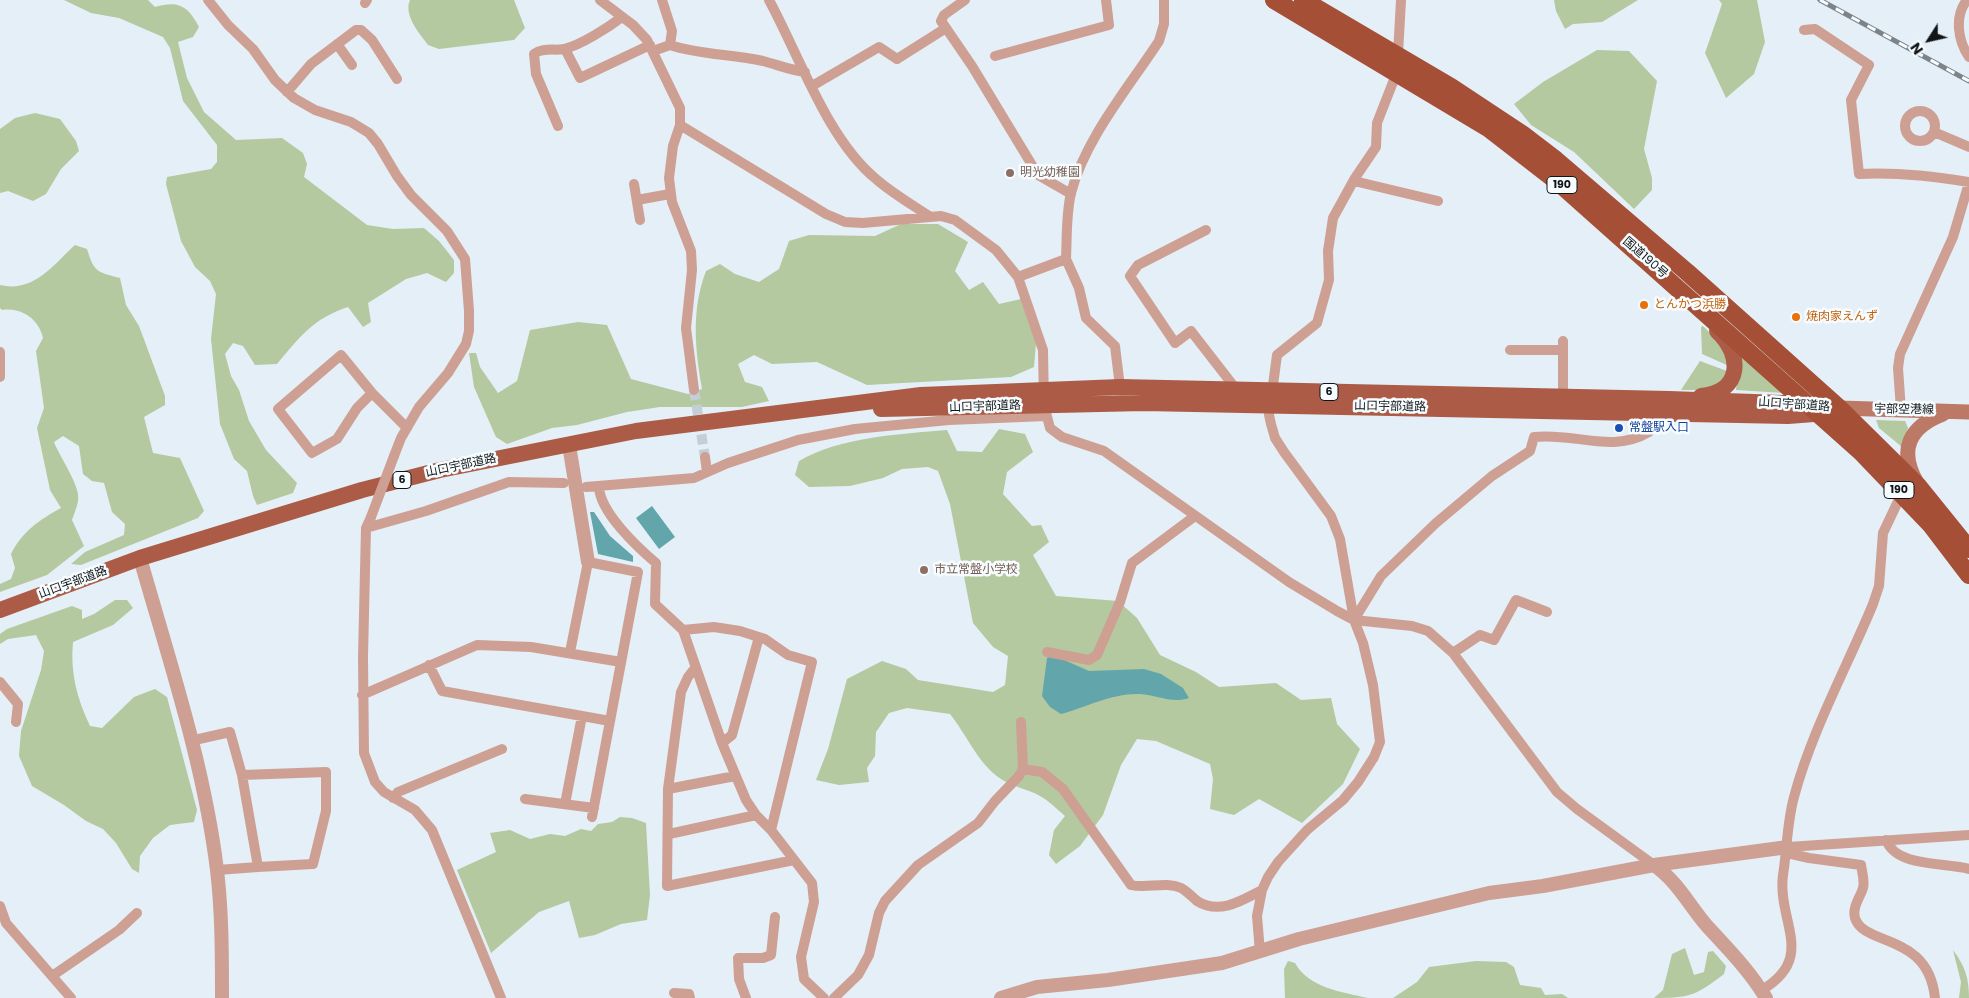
<!DOCTYPE html>
<meta charset="utf-8">
<style>
body{margin:0}
#map{position:relative;width:1969px;height:998px;overflow:hidden;background:#e4eff8;font-family:Poppins,sans-serif}
canvas{display:block}
.north{position:absolute;left:1904px;top:15px;width:50px;height:50px;-webkit-text-stroke:4px #f7fcff;paint-order:stroke;rotate:235deg;font-size:14px;font-weight:700;line-height:20px;text-align:center;color:#111518}
.north::after{content:'';display:block;margin:auto;width:18px;height:22px;background:#111518;clip-path:polygon(50% 0,100% 100%,50% 72%,0 100%)}
</style>
<div id="map">
<canvas width="1969" height="998"></canvas>
<div class="north">N</div>
</div>
<script>
const context = document.querySelector('canvas').getContext('2d');
context.lineJoin = 'round';
function fill(path, color) { context.fillStyle = color; context.fill(path, 'evenodd'); }
function trace(path, color, width, dash) { context.strokeStyle = color; context.lineWidth = width; context.lineCap = dash ? 'butt' : 'round'; context.setLineDash(dash || []); context.stroke(path); }
function drawText(font, color, halo, rows, align = 'center') {
  context.font = font + ' Poppins,"Noto Sans JP",sans-serif'; context.lineWidth = 5; context.setLineDash([]); context.textBaseline = 'middle'; context.strokeStyle = halo; context.fillStyle = color; for (const [text, x, y, turn = 0] of rows) {
    context.save(); context.translate(x, y); context.rotate((+turn || 0) * Math.PI / 180); context.textAlign = isNaN(turn) ? turn : align; if (halo) context.strokeText(text, 0, 0); context.fillText(text, 0, 0); context.restore();
  }
}
const green = new Path2D(`
 M 64,0 L 148,0 L 155,7 C 179,0 188,6 199,27 L 193,37 L 178,42 L 187,78 L 204,112 L 236,140 L 282,138 L 303,153 L 307,164 L 304,177 L 367,225 L 393,229 L 424,228 L 439,241 L 454,260 L 454,273 L 446,282 L 427,273 L 406,279 L 368,303 L 371,322 L 363,327 L 348,307 C 312,319 300,337 277,364 L 255,365 L 243,346 L 233,343 L 225,354 L 231,376 L 239,390 L 249,421 L 266,450 L 297,483 L 293,493 L 257,505 L 253,496 L 247,471 L 234,459 L 220,424 L 211,339 L 216,294 L 210,281 L 195,267 L 181,241 L 166,184 L 167,177 L 211,169 L 217,162 L 217,145 L 183,101 L 170,48 L 163,37 L 119,18 L 91,13 Z
 M 410,0 L 514,0 L 525,28 L 514,40 L 439,49 L 428,45 C 420,34 403,15 410,0 Z
 M 1554,0 L 1638,0 L 1602,22 L 1573,24 L 1565,29 L 1556,11 Z
 M 1719,0 L 1757,0 L 1765,42 L 1754,74 L 1726,98 L 1705,53 L 1722,4 Z
 M 1597,50 L 1629,51 L 1657,81 L 1644,149 L 1652,178 L 1652,190 L 1634,209 L 1574,152 L 1531,125 L 1514,104 L 1543,82 Z
 M 35,113 L 60,119 L 76,141 L 79,151 L 61,169 L 46,194 L 33,201 L 8,191 L 0,193 L 0,129 L 15,118 Z
 M 901,224 L 938,224 L 968,242 L 955,271 L 969,290 L 983,282 L 999,304 L 1021,299 L 1036,343 L 1034,367 L 1011,377 L 867,385 L 817,362 L 772,364 L 754,355 L 738,364 L 745,382 L 762,387 L 769,401 L 742,407 L 660,407 L 627,412 L 577,425 L 552,428 L 507,444 L 496,437 L 474,387 L 469,353 L 476,353 L 480,367 L 498,393 L 517,381 L 530,330 L 578,322 L 607,325 L 631,379 L 688,394 L 702,389 C 695,349 691,310 706,271 L 720,264 L 735,274 L 759,282 L 779,269 L 789,241 L 809,235 L 875,236 Z
 M 75,245 L 87,249 C 94,272 97,272 120,278 L 126,305 L 139,326 L 165,396 L 165,405 L 144,417 L 153,453 L 180,458 L 204,511 L 198,518 L 81,565 L 71,564 L 85,552 L 124,535 L 125,524 L 112,512 L 104,483 L 92,481 L 83,474 L 79,446 L 63,436 L 54,442 C 60,458 81,486 78,501 C 77,507 74,514 72,520 L 84,546 L 47,575 L 0,592 L 0,584 L 11,579 L 15,568 L 11,554 C 22,532 39,520 61,508 L 50,490 L 37,428 L 44,408 L 36,351 L 43,338 C 39,319 21,307 2,310 L 0,308 L 0,285 C 34,293 53,265 75,245 Z
 M 1703,326 L 1724,347 L 1730,369 L 1726,379 L 1710,390 L 1681,390 L 1700,361 L 1727,371 L 1729,366 L 1702,354 L 1701,327 Z
 M 1739,354 L 1784,393 L 1736,390 Z
 M 1876,420 L 1905,421 L 1908,428 L 1902,447 L 1879,428 Z
 M 999,429 L 1025,434 L 1033,452 L 1007,472 L 1003,494 L 1032,526 L 1041,525 L 1049,542 L 1033,555 L 1056,596 L 1118,601 L 1137,618 L 1160,655 L 1196,672 L 1219,687 L 1276,683 L 1301,700 L 1331,698 L 1337,724 L 1360,749 L 1343,784 L 1302,823 L 1259,799 L 1234,815 L 1210,809 L 1213,779 L 1210,764 L 1156,741 L 1137,739 L 1121,765 L 1103,815 L 1080,846 L 1056,864 L 1049,855 L 1054,830 L 1065,816 C 1057,809 1049,801 1040,796 C 1028,789 1013,787 1001,779 C 978,764 967,735 950,714 L 907,708 L 889,713 L 876,732 L 875,756 L 867,768 L 869,782 L 839,785 L 816,780 L 828,749 L 847,679 L 882,661 L 906,669 L 918,680 L 993,692 L 1005,685 L 1008,656 L 993,647 L 973,623 L 950,504 L 938,471 L 928,467 L 902,469 L 883,478 L 850,486 L 809,487 L 795,475 L 799,461 C 840,437 900,434 947,430 L 957,451 L 982,452 Z
 M 115,600 L 127,600 L 133,608 L 113,625 L 73,642 C 70,672 77,699 90,726 L 102,728 L 134,697 L 155,689 L 167,697 L 197,810 L 194,822 L 170,825 L 153,838 L 140,856 L 139,873 L 132,869 L 116,843 L 103,829 L 86,821 L 64,805 L 32,786 L 19,756 L 21,731 L 41,670 L 44,651 L 36,635 L 8,639 L 0,644 L 0,634 L 7,629 L 72,606 L 82,610 L 82,619 L 94,614 Z
 M 620,817 L 632,818 L 646,823 L 650,895 L 647,920 L 621,924 L 595,935 L 579,938 L 569,901 L 539,912 L 491,953 L 457,870 L 496,852 L 490,833 L 510,830 L 530,839 L 550,834 L 565,836 L 581,829 L 591,831 L 598,824 L 612,822 Z
 M 1685,948 L 1694,975 L 1704,972 L 1708,952 L 1713,951 L 1726,966 L 1724,974 C 1695,996 1690,998 1654,998 L 1663,990 L 1672,954 Z
 M 1953,950 C 1965,966 1969,978 1969,998 L 1959,998 L 1961,982 Z
 M 1288,961 L 1295,963 C 1309,988 1342,992 1368,998 L 1285,998 L 1284,969 Z
 M 1476,961 L 1506,962 L 1514,967 L 1520,985 L 1541,988 L 1545,995 L 1562,994 L 1568,998 L 1393,998 L 1417,982 L 1429,967 Z`);
const water = new Path2D(`
 M 652,506 L 675,537 L 659,549 L 636,518 Z
 M 590,512 L 594,512 L 610,536 L 633,556 L 633,562 L 598,554 Z
 M 1053,655 L 1089,671 L 1144,669 L 1161,674 L 1183,688 L 1189,698 C 1172,704 1157,695 1140,694 C 1112,693 1087,707 1061,714 L 1050,707 L 1042,696 L 1047,658 Z`);
const minorTunnel = new Path2D(`
 M 694,390 L 705,457`);
const minor = new Path2D(`
 M 208,0 L 228,25 L 253,49 L 275,80 L 294,98 L 315,110 L 351,122 L 369,133 L 378,144 L 397,176 L 411,195 L 447,231 L 465,259 L 469,311 L 469,331 L 466,344 L 448,373 L 419,407 L 401,438 L 394,456
 M 600,0 L 633,25 L 647,40 L 680,108 L 680,125 L 673,146 L 669,178 L 672,202 L 691,251 L 692,270 L 686,328 L 694,390
 M 769,0 C 799,55 827,139 876,179 C 892,193 911,204 929,216
 M 1967,0 C 1954,16 1958,41 1969,57
 M 365,3 L 367,0
 M 946,28 L 941,21 L 944,15 L 965,0
 M 1804,30 L 1815,29 L 1869,65 L 1851,100 L 1859,174 C 1897,172 1932,176 1969,182
 M 337,44 L 352,65
 M 670,45 C 700,55 732,54 763,61 C 778,65 790,70 805,72
 M 565,49 L 580,78 L 650,45
 M 653,51 L 670,45 L 672,31 L 662,0
 M 995,56 L 1109,25 L 1106,0
 M 812,86 L 879,47 L 897,59 L 946,28 L 972,66 L 1038,175 L 1071,194
 M 287,92 L 311,64 L 356,30 L 361,30 L 372,40 L 397,79
 M1905 126a15 15 0 1 1 30 0a15 15 0 1 1-30 0Z
 M 680,125 L 826,214 L 845,222 L 863,223 L 941,216 L 955,220 L 996,250 L 1018,277 L 1043,350 L 1044,405 L 1050,428 L 1062,437 L 1104,451 L 1289,582 L 1337,611 L 1354,620 L 1412,626 L 1428,631 L 1453,653 L 1557,792 L 1577,809 L 1654,865
 M 558,126 L 536,74 L 534,54 C 543,47 554,51 564,49 C 581,45 609,27 622,17
 M 1934,132 L 1969,147
 M 1354,181 L 1438,201
 M 634,184 L 640,220
 M 637,200 L 670,194
 M 1206,230 L 1138,265 L 1130,276 L 1175,343 L 1191,331 L 1236,389
 M 1066,259 L 1079,288 L 1086,318 L 1115,346 L 1120,387
 M 1018,277 L 1066,259 C 1067,238 1066,214 1071,193 C 1085,139 1129,87 1159,41 L 1164,24 L 1164,0
 M 1510,350 L 1562,350
 M 0,352 L 0,377
 M 372,393 L 357,408 L 337,439 L 312,453 L 278,409 L 341,355 L 372,393 L 407,428
 M 1563,396 L 1563,341
 M 1901,410 L 1898,368 L 1900,354 L 1953,237 L 1969,183
 M 705,457 L 707,472
 M 586,487 L 694,478 L 728,463 L 798,440 L 855,429 L 949,420 L 1046,416
 M 599,487 C 600,512 637,547 656,563 L 655,604 L 683,630
 M 371,517 L 366,528 L 363,657 L 364,753 L 375,782 L 384,792 L 415,810 L 432,830 L 501,998
 M 366,528 L 426,511 L 509,482 L 564,483
 M 1354,620 L 1381,576 L 1436,523 L 1492,476 L 1530,451 L 1534,437 C 1574,432 1612,454 1649,432 L 1652,413
 M 570,652 L 588,562 L 638,572 L 592,817
 M 1047,652 L 1089,660 L 1097,655 L 1120,602 L 1132,563 L 1195,516
 M 1453,653 L 1480,635 L 1494,640 L 1516,600 L 1547,612
 M 429,665 L 442,691 L 610,721
 M 695,668 L 688,677 L 681,692 L 668,789 L 667,886 L 794,860
 M 0,682 L 18,704 L 16,722
 M 362,695 L 477,645 L 531,647 L 621,662
 M 190,741 L 230,732 L 242,775 L 258,867 L 217,870
 M 722,743 L 732,735 L 759,637
 M 1023,769 L 1042,772 L 1063,789 L 1131,885 C 1147,889 1165,881 1181,888 C 1187,891 1192,897 1197,901 C 1219,915 1241,901 1262,890
 M 242,775 L 326,772 L 326,811 L 313,864 L 258,867
 M 668,789 L 735,776
 M 393,798 L 398,792 L 502,749
 M 525,799 L 594,808
 M 565,804 L 582,716
 M 771,830 L 812,662 L 788,655 L 765,639 L 740,631 L 714,627 L 683,630 L 722,743 L 746,800 L 756,815 L 771,830 L 812,883 L 814,902 L 801,957 L 804,979 L 824,998
 M 669,834 L 756,815
 M 1886,840 C 1897,868 1945,862 1969,869
 M 1788,847 L 1969,835
 M 1787,853 L 1809,858 L 1861,865 C 1862,872 1865,881 1863,888 C 1860,898 1852,907 1855,918 C 1864,947 1928,932 1935,998
 M 0,906 L 6,923 L 71,998
 M 1260,952 L 1257,916 L 1262,890 L 1268,877 L 1278,862 L 1307,830 L 1343,800 L 1358,782 L 1374,757 L 1380,742 L 1373,685 L 1363,643 L 1354,620 L 1340,539 L 1331,516 L 1284,452 L 1275,438 L 1271,424 L 1269,415 L 1277,355 L 1317,323 L 1329,280 L 1328,251 L 1333,218 L 1355,178 L 1376,147 L 1377,123 L 1397,72 L 1401,0
 M 52,976 L 119,930 L 137,913
 M 1762,990 C 1817,957 1777,922 1783,875 C 1787,850 1787,822 1794,797 C 1812,730 1847,667 1873,604 L 1879,586 L 1883,533 L 1902,493
 M 674,993 L 689,994 L 690,998
 M 746,998 L 739,979 L 738,958 L 763,958 L 771,955 L 775,917
 M 834,998 L 858,975 L 869,955 L 879,913 L 885,901 L 918,865 L 978,823 L 995,801 L 1019,776 L 1023,769 L 1021,722`);
const tertiary = new Path2D(`
 M 569,445 L 588,562
 M 140,558 C 169,660 204,764 217,870 C 222,912 222,955 222,998
 M 1654,865 C 1677,881 1689,905 1707,926 C 1728,949 1750,971 1766,998
 M 1001,998 L 1037,987 L 1108,980 L 1222,963 L 1299,939 L 1489,893 L 1543,886 L 1654,865 L 1788,847`);
const secondary = new Path2D(`
 M 1839,408 L 1969,412
 M 1917,483 C 1898,450 1909,427 1943,414`);
const primary = new Path2D(`
 M 1701,396 C 1742,392 1743,355 1717,331
 M 881,409 L 1144,403 L 1788,416 L 1814,414
 M 0,610 L 140,558 L 362,490 L 440,470 L 636,431 L 921,395 L 1120,387 L 1669,399 L 1810,404 L 1839,408`);
const trunk = new Path2D(`
 M 1274,0 L 1488,128 L 1559,183 L 1861,452 L 1931,525 L 1969,575
 M 1303,0 L 1451,87 L 1522,134 L 1556,160 L 1687,272 L 1839,408 L 1918,486 L 1969,549`);
const rail = new Path2D(`
 M 1820,0 L 1969,81`);
const minorBridge = new Path2D(`
 M 371,517 L 394,456`);
const markers = [
 [1010,173,5,"#8d6e63"],
 [1644,305,5,"#e8710a"],
 [1796,317,5,"#e8710a"],
 [1619,428,5,"#1a4fb4"],
 [924,570,5,"#8d6e63"]
];
const shields = [
 [1562,185,30],
 [1329,392,18],
 [402,480,18],
 [1899,490,30]
];
const shieldNames = [
 ["190",1562,185],
 ["6",1329,392],
 ["6",402,480],
 ["190",1899,490]
];
const educationNames = [
 ["明光幼稚園",1020,173],
 ["市立常盤小学校",934,570]
];
const streetNames = [
 ["国道190号",1645,258,41],
 ["山口宇部道路",1794,405,4],
 ["山口宇部道路",985,407,-2],
 ["山口宇部道路",1390,407,1],
 ["宇部空港線",1904,410,1],
 ["山口宇部道路",461,466,-12],
 ["山口宇部道路",73,583,-20]
];
const foodNames = [
 ["とんかつ浜勝",1654,305],
 ["焼肉家えんず",1806,317]
];
const transitNames = [
 ["常盤駅入口",1629,428]
];
fill(green, '#b4c99f');
fill(water, '#62a6ab');
trace(minorTunnel, '#c4ced6', 10, [10, 5]);
trace(minor, '#cea093', 10);
trace(tertiary, '#cea093', 14);
trace(secondary, '#bb7966', 15);
trace(primary, '#ac5c46', 16);
trace(trunk, '#a54f36', 18);
trace(rail, '#7c848a', 5);
trace(rail, '#f7fcff', 3, [9]);
trace(minorBridge, '#cea093', 10);
for (const [x, y, r, color] of markers) { const dot = new Path2D(); dot.arc(x, y, r, 0, 2 * Math.PI); context.fillStyle = color; context.fill(dot); trace(dot, '#f7fcff', 2); }
for (const [x, y, w] of shields) { const box = new Path2D(); box.roundRect(x - w / 2, y - 8.5, w, 17, 4); context.fillStyle = '#f7fcff'; context.fill(box); trace(box, '#111518', 1); }
drawText('bold 11px', '#111518', null, shieldNames);
drawText('12px', '#785e54', '#f7fcff', educationNames, 'left');
drawText('12px', '#111518', '#f7fcff', streetNames);
drawText('12px', '#c56008', '#f7fcff', foodNames, 'left');
drawText('12px', '#164399', '#f7fcff', transitNames, 'left');
</script>
